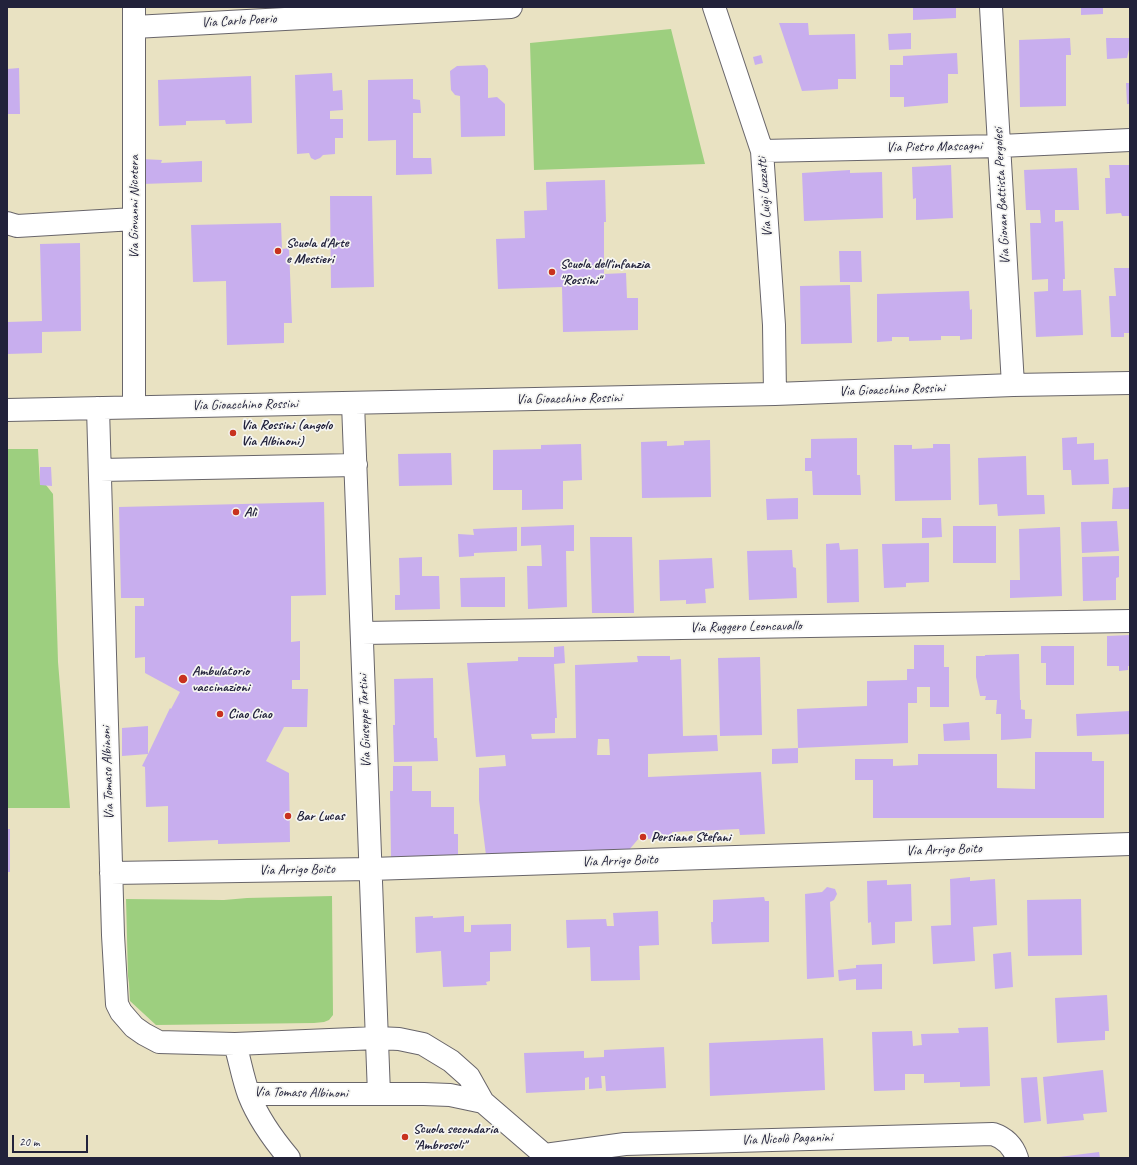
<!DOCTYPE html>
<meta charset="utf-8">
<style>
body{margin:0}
#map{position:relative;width:1137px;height:1165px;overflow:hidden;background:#e9e2c2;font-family:Caveat,sans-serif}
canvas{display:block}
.frame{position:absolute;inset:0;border:8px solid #22223b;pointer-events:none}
.scale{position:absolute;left:12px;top:1135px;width:76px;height:18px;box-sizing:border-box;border:2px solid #22223b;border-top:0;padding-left:5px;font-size:12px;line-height:14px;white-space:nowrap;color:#22223b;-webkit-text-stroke:3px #f6f6f2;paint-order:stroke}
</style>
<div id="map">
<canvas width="1137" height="1165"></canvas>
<div class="frame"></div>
<div class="scale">20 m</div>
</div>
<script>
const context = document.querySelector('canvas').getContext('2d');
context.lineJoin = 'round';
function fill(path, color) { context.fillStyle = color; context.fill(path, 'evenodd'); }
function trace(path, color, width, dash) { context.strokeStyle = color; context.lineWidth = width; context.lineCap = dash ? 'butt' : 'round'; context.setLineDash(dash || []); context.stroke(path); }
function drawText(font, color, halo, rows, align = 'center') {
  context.font = font + ' Caveat,sans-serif'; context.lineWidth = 3.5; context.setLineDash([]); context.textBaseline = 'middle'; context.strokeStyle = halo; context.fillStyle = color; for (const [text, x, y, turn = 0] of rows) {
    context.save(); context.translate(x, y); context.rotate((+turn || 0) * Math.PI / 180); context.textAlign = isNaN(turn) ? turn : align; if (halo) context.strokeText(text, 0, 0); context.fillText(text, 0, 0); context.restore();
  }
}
const green = new Path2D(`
 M 671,29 L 705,164 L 534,170 L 530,43 Z
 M 7,449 L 38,449 L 40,485 L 46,485 L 53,494 L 58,662 L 70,808 L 7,808 Z
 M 332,896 L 333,1015 L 329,1020 L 324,1022 L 314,1023 L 156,1025 L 130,1001 L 129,983 L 128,976 L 126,899 L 224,900 L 247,898 Z`);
const building = new Path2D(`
 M 913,7 L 956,7 L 956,18 L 913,20 Z
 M 1081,7 L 1103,7 L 1103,14 L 1081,15 Z
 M 779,23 L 808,23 L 809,35 L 855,34 L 856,79 L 838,79 L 838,89 L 802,91 Z
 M 911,33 L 911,49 L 889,50 L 888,34 Z
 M 1070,38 L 1071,55 L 1066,55 L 1066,106 L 1020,107 L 1019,40 Z
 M 1106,38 L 1130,38 L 1130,45 L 1127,58 L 1107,59 Z
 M 957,53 L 958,74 L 948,74 L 948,103 L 904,107 L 904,97 L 890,97 L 890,65 L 903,65 L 903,56 Z
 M 761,55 L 763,63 L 755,65 L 753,57 Z
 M 485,65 L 488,69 L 488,98 L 497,97 L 505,104 L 505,136 L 461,137 L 460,96 L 455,95 L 451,90 L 450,71 L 457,66 Z
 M 19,68 L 20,114 L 7,114 L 7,69 Z
 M 332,73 L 333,91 L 342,90 L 343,110 L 330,111 L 330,119 L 343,119 L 343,138 L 335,138 L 335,154 L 323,155 L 320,158 L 315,160 L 311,158 L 309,153 L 297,154 L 295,75 Z
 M 251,76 L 252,123 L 226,124 L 225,120 L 186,121 L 186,125 L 159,126 L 158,80 Z
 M 413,79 L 413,99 L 420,100 L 421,113 L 413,113 L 413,158 L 431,158 L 432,174 L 396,175 L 396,140 L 368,141 L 368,80 Z
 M 1126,83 L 1130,83 L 1130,104 L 1127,104 Z
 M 141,159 L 162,160 L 161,163 L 202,161 L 202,182 L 142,184 Z
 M 951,165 L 953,218 L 916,220 L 916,198 L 913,199 L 912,167 Z
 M 1109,165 L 1130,165 L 1130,216 L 1122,216 L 1121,213 L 1106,214 L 1105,178 L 1110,178 Z
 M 1077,168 L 1079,210 L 1055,210 L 1055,222 L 1063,221 L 1065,279 L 1063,279 L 1063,291 L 1081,290 L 1083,335 L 1036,337 L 1034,292 L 1048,291 L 1048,279 L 1032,280 L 1030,223 L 1041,223 L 1040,210 L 1026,210 L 1024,170 Z
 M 850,170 L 850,173 L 882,172 L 883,218 L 804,221 L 802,173 Z
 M 605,180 L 606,222 L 604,222 L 604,274 L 626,273 L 627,298 L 638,298 L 638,330 L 563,332 L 562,287 L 498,289 L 496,239 L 525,238 L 524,211 L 547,210 L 546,182 Z
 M 330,196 L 372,196 L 374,287 L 331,288 Z
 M 281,223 L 282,249 L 289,248 L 292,323 L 284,323 L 284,343 L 227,345 L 226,281 L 193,282 L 191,225 Z
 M 80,243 L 81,331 L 42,332 L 42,353 L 7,354 L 7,322 L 42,321 L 40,244 Z
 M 839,251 L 861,251 L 862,282 L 840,282 Z
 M 1114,268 L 1130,268 L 1130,333 L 1124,333 L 1124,337 L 1111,337 L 1109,296 L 1116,296 Z
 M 850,285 L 852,343 L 801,344 L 800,286 Z
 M 969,291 L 970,310 L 972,309 L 972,339 L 960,340 L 960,336 L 941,336 L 941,340 L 909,341 L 909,337 L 892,337 L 892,341 L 877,342 L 877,294 Z
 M 1077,437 L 1077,444 L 1094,443 L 1094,460 L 1108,459 L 1109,484 L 1072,485 L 1071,470 L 1063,470 L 1062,438 Z
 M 857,438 L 857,475 L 860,475 L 861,495 L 813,495 L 812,471 L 805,471 L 805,458 L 811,458 L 811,439 Z
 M 710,440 L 711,497 L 642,498 L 641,442 L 667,441 L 667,446 L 684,445 L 684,441 Z
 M 581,444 L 582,480 L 563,481 L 563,509 L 522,510 L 522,490 L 493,490 L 493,450 L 541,449 L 541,445 Z
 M 933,444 L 950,444 L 951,500 L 895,501 L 894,445 L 912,445 L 912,449 L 933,448 Z
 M 451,453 L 452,485 L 399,486 L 398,454 Z
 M 1026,456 L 1027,495 L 1044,495 L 1045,514 L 998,516 L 997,504 L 979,505 L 978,458 Z
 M 40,467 L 51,467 L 52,486 L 40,485 Z
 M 1130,487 L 1130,509 L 1112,509 L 1113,488 Z
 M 798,498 L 798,519 L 767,520 L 766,499 Z
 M 324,502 L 326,595 L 291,596 L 291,642 L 300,641 L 300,680 L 292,680 L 292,689 L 308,689 L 307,727 L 284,727 L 266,761 L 289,773 L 290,842 L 218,844 L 218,840 L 168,842 L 168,806 L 146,807 L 145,767 L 142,766 L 148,754 L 122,756 L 122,728 L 148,726 L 148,754 L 170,708 L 171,709 L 180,692 L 145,673 L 145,657 L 135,658 L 135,606 L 144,606 L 144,598 L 121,598 L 119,507 Z
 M 922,518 L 941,518 L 942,537 L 922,538 Z
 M 1117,521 L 1119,551 L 1082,553 L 1081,522 Z
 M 574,525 L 574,551 L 566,551 L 567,607 L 528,609 L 527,566 L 542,566 L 541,545 L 521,546 L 521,527 Z
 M 953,526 L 996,526 L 996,563 L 953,563 Z
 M 517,527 L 517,551 L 474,553 L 474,556 L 459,557 L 458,534 L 474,535 L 473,529 Z
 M 1060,527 L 1062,596 L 1010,598 L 1010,580 L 1020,580 L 1019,529 Z
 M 590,537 L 632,537 L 634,613 L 592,613 Z
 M 839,543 L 840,550 L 858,549 L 859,602 L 827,603 L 826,544 Z
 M 929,543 L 929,582 L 906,583 L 906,587 L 884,588 L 882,544 Z
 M 792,550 L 793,567 L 796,568 L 797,598 L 749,600 L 747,551 Z
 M 1119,556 L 1119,577 L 1116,578 L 1116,600 L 1083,601 L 1082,557 Z
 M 422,557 L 422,576 L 439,576 L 440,609 L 395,610 L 395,595 L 400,595 L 399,558 Z
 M 712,558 L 714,588 L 705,589 L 706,603 L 686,604 L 686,600 L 660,601 L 659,560 Z
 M 505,577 L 505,607 L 461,607 L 460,578 Z
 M 1130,635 L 1130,666 L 1128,666 L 1128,670 L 1119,671 L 1119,666 L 1107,666 L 1107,636 Z
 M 914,645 L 944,645 L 944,667 L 949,667 L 949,707 L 930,707 L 930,687 L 917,687 L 917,703 L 908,703 L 908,743 L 798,748 L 797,709 L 867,706 L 867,681 L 907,680 L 907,669 L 914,669 Z
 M 564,646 L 565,663 L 554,664 L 557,718 L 555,718 L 555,733 L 531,734 L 532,739 L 576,738 L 575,665 L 638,662 L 637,656 L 670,656 L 670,660 L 681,659 L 683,736 L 717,735 L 718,751 L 648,754 L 648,777 L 761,772 L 765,834 L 740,835 L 739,829 L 672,832 L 672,838 L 648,839 L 648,837 L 640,837 L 622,858 L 487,863 L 479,800 L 479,768 L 506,766 L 505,755 L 476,757 L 467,663 L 518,661 L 518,657 L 554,657 L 554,647 ZM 598,739 L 609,739 L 610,755 L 597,755 Z
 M 1041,646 L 1074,646 L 1074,685 L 1046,685 L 1046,663 L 1041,663 Z
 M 1019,654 L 1020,700 L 1021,700 L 1021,709 L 1025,710 L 1025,719 L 1032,719 L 1031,738 L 1001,740 L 1001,714 L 996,714 L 997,700 L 985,700 L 986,696 L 980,696 L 976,677 L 976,656 L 985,656 L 985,655 Z
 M 760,657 L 762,735 L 720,736 L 718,658 Z
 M 433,678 L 434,738 L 437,738 L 438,761 L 394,762 L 393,725 L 395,725 L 394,679 Z
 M 1130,711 L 1130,734 L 1077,736 L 1076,714 Z
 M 969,722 L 970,740 L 944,741 L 943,724 Z
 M 798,748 L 798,763 L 772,764 L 772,749 Z
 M 1035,752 L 1092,752 L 1092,761 L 1104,761 L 1104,818 L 873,818 L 873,780 L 855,780 L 855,759 L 893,759 L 893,766 L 918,765 L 918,754 L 997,754 L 997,788 L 1035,789 Z
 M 393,766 L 412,766 L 412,791 L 431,791 L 431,807 L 454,807 L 454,834 L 458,834 L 458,857 L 391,858 L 390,791 L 393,791 Z
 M 7,829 L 10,829 L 10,872 L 7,872 Z
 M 970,877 L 970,881 L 995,879 L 997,925 L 973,927 L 975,961 L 933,964 L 931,926 L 951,925 L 950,879 Z
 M 887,880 L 887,885 L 911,884 L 912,921 L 895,922 L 895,943 L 872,945 L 871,922 L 868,923 L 867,881 Z
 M 827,887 L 835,889 L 837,894 L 834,900 L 830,902 L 834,977 L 807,979 L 805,894 L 822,892 Z
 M 764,897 L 765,901 L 769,901 L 769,942 L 712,944 L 711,922 L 713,922 L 713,900 Z
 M 1081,899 L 1082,955 L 1028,956 L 1027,900 Z
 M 658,911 L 659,945 L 639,946 L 640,980 L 591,981 L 590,947 L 567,948 L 566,920 L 606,919 L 607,926 L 614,926 L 613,913 Z
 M 433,916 L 433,918 L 464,916 L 464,932 L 471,932 L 471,925 L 511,924 L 511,951 L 490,952 L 490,981 L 486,982 L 487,985 L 443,987 L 441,951 L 416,953 L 415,917 Z
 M 1011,952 L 1013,987 L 995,989 L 993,954 Z
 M 882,964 L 882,989 L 856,990 L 856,979 L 839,981 L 838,970 L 856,968 L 856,965 Z
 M 1107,995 L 1109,1031 L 1105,1031 L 1105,1040 L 1057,1043 L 1055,998 Z
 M 988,1027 L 990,1086 L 960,1087 L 960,1082 L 924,1083 L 924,1074 L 905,1074 L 905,1090 L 874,1091 L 872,1032 L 912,1031 L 913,1046 L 922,1045 L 921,1034 L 959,1033 L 958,1028 Z
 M 823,1038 L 825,1090 L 710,1096 L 709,1043 Z
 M 664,1047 L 666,1088 L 606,1091 L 605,1076 L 601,1076 L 602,1088 L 589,1089 L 589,1077 L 585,1078 L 585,1090 L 526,1093 L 524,1053 L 584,1051 L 584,1058 L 604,1057 L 604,1050 Z
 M 1103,1070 L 1107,1112 L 1083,1114 L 1084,1120 L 1047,1124 L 1043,1077 Z
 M 1037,1077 L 1041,1121 L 1024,1123 L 1021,1078 Z
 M 1099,1152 L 1100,1158 L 1059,1158 L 1059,1157 Z`);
const minor = new Path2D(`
 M 134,7 L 134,407
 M 714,7 L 762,151 L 774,325 L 775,394
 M 991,7 L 1013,385
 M 134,27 L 511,7
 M 762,151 L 1000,146 L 1130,140
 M 7,223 L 17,226 L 134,219
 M 353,403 L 379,1094
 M 98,408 L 113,935 L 117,1004 L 121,1012 L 134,1027 L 144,1034 L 159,1042 L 235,1044 L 377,1038 L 399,1039 L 423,1044 L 451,1061 L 469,1077 L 483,1102 L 548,1158
 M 7,410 L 775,394 L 1013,385 L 1130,383
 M 100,470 L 356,465
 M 362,633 L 1130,621
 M 111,873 L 371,869 L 1130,844
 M 235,1044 C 240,1061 243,1079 249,1095 C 258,1118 273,1139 289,1158
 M 249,1094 L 424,1094 L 450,1095 L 483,1102
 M 545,1155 L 625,1144 L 993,1134 C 1005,1138 1013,1146 1017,1158`);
const markers = [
 [278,251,4,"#c8321e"],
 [552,272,4,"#c8321e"],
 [233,433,4,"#c8321e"],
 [236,512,4,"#c8321e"],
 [183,679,5,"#c8321e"],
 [220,714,4,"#c8321e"],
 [288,816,4,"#c8321e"],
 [643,837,4,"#c8321e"],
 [405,1137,4,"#c8321e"]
];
const streetNames = [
 ["Via Carlo Poerio",239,21,-3],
 ["Via Pietro Mascagni",934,147,-1],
 ["Via Giovan Battista Pergolesi",1002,196,-93],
 ["Via Luigi Luzzatti",765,197,-94],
 ["Via Giovanni Nicotera",134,207,-90],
 ["Via Gioacchino Rossini",892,390,-2],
 ["Via Gioacchino Rossini",569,399,-1],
 ["Via Gioacchino Rossini",245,405,-1],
 ["Via Ruggero Leoncavallo",746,627,-1],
 ["Via Giuseppe Tartini",365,721,-92],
 ["Via Tomaso Albinoni",108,773,-92],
 ["Via Arrigo Boito",944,850,-2],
 ["Via Arrigo Boito",620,861,-2],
 ["Via Arrigo Boito",297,870,-1],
 ["Via Tomaso Albinoni",301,1093,1],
 ["Via Nicolò Paganini",787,1139,-2]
];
const poiNames = [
 ["Scuola d'Arte",286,243],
 ["e Mestieri",286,259],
 ["Scuola dell'infanzia",560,264],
 ["\"Rossini\"",560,280],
 ["Via Rossini (angolo",241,425],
 ["Via Albinoni)",241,441],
 ["Alì",244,512],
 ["Ambulatorio",192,671],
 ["vaccinazioni",192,687],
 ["Ciao Ciao",228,714],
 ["Bar Lucas",296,816],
 ["Persiane Stefani",651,837],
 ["Scuola secondaria",413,1129],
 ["\"Ambrosoli\"",413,1145]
];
fill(green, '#9dcf7f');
fill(building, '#c8aeee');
trace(minor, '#68656a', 24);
trace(minor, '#fff', 22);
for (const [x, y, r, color] of markers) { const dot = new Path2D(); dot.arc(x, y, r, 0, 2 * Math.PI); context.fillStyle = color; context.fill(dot); trace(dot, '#f6f6f2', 1.5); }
drawText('14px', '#22223b', '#f6f6f2', streetNames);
drawText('bold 14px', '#22223b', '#f6f6f2', poiNames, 'left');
</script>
